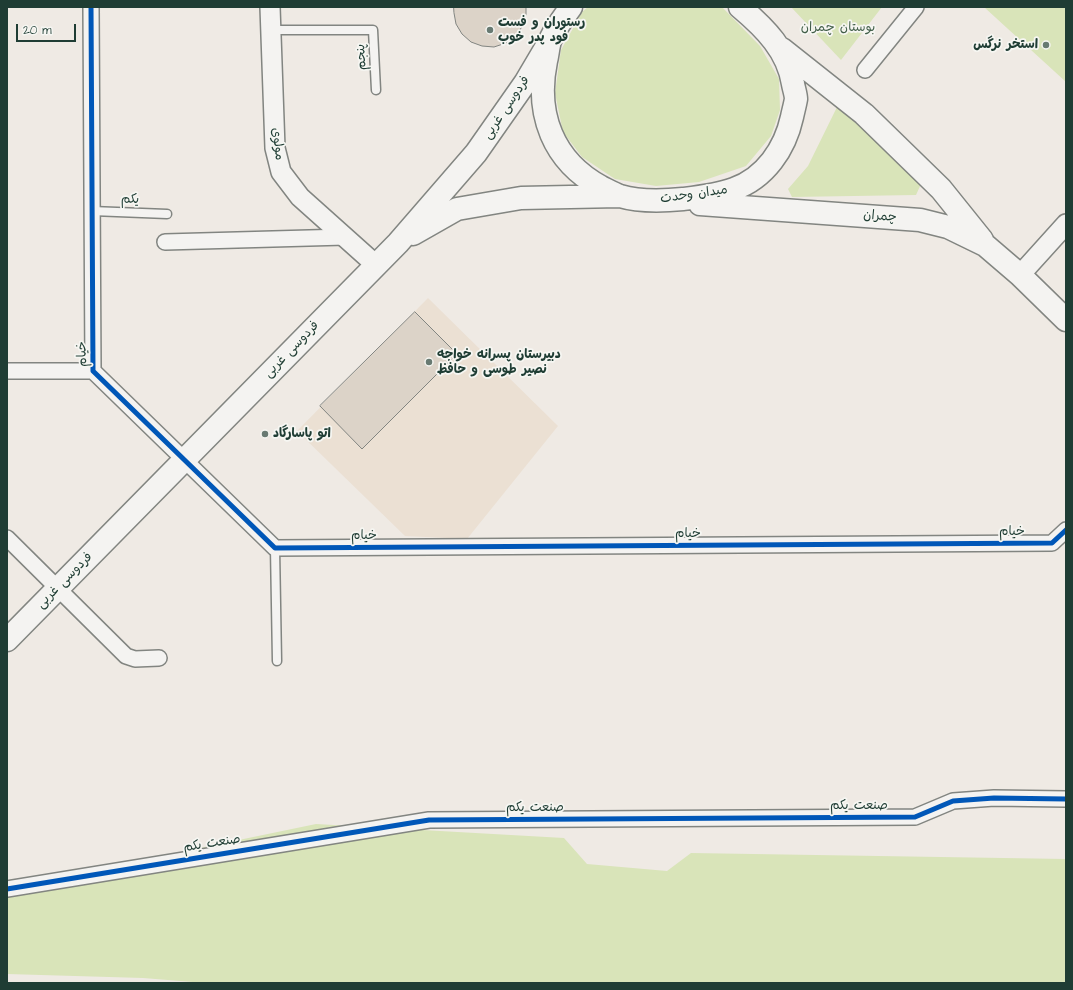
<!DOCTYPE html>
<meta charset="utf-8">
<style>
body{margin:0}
#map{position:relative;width:1073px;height:990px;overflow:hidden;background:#efeae4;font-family:"Architects Daughter",sans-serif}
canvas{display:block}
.frame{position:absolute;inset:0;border:8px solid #1f3d34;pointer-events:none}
.scale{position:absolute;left:16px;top:24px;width:60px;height:18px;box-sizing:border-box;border:2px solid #1f3d34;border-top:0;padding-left:5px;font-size:12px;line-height:14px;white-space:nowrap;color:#1f3d34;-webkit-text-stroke:3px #f6f6f2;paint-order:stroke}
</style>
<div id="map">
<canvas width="1073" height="990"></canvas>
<div class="frame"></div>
<div class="scale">20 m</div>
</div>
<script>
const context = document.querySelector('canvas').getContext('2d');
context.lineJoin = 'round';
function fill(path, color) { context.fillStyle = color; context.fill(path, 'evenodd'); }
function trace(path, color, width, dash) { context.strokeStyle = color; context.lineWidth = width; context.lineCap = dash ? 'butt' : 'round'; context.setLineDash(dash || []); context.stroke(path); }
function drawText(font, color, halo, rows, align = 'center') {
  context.font = font + ' "Architects Daughter","Playpen Sans Arabic",sans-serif'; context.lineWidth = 3.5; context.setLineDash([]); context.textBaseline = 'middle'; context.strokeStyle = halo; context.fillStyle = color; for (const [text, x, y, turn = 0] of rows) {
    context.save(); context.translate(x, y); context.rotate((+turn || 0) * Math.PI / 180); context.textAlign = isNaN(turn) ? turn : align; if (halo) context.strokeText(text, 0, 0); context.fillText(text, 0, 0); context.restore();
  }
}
const built = new Path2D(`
 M 428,298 L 558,426 L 467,539 L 405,536 L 297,431 Z`);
const green = new Path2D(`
 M 588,7 L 722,7 L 760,46 L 779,79 L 780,110 L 771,136 L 746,166 L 699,182 L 656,186 L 615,179 L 582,157 L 563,132 L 555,93 L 561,50 L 582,12 Z
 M 791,7 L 882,7 L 841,60 Z
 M 984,7 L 1066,7 L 1066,82 Z
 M 838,105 L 921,184 L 916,195 L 792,197 L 788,189 L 808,166 Z
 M 316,824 L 564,838 L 587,864 L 667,871 L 691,853 L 1066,859 L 1066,983 L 205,983 L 143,978 L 7,974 L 7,888 Z`);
const building = new Path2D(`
 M 454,7 L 526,7 L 526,14 L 523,25 L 516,36 L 506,43 L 494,47 L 482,46 L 471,42 L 462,34 L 456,24 L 454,13 Z
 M 415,312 L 457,354 L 362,449 L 320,406 Z`);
const service = new Path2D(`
 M 271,30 L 373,30 L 376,90
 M 92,211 L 167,214
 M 275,548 L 277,661`);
const minor = new Path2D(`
 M 91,7 L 93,371 L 275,548 L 1052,543 L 1066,530
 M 865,70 L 916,7
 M 165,242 L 345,237
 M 7,371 L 93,371
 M 7,538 L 126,656 L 135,659 L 159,658
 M 7,889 L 429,820 L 915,817 L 953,801 L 994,798 L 1066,799`);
const tertiary = new Path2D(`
 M 270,7 L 275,148 L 281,172 L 300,197 L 376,265
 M 1020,275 L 1066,224`);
const secondary = new Path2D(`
 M 571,7 C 564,17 556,27 551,38 C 548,45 548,54 546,61 C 535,114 553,161 601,187 C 607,190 614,194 620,196 C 640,202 663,201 683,199 C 700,197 718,195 734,189 C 765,178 785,149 792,117 C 793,112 795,105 796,99 C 796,95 794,89 793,84 C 788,51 765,28 740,7
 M 782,49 L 864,114 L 941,189 L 982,240
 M 700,204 L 920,220 L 948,227 L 985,245 L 1020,275 L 1066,320
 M 413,234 L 457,209 L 521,198 L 619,196
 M 7,640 L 398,243 L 476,153 L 525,83 L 551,39`);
const cycleway = new Path2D(`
 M 91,7 L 93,371 L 275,548 L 1052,543 L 1066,530
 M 7,889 L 429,820 L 915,817 L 953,801 L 994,798 L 1066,799`);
const markers = [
 [490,30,4,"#687a72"],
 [1046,45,4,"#687a72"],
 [429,362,4,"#687a72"],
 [265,434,4,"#687a72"]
];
const poiNames = [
 ["رستوران و فست",498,23],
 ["فود پدر خوب",498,38],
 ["استخر نرگس",1038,45,"right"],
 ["دبیرستان پسرانه خواجه",437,355],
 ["نصیر طوسی و حافظ",437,370],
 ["اتو پاسارگاد",273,434]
];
const parkNames = [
 ["بوستان چمران",838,28]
];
const streetNames = [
 ["پنجم",362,57,-93],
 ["فردوسی غربی",507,108,-56],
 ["مولوی",277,144,83],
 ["میدان وحدت",694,195,-8],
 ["یکم",130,200,2],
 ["چمران",880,217,4],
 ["فردوسی غربی",292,350,-46],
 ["خیام",83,354,-92],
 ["خیام",1012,532],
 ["خیام",688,534],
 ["خیام",364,536],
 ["فردوسی غربی",65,581,-45],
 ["صنعت یکم",859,806],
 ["صنعت یکم",535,808],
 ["صنعت یکم",212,844,-9]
];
fill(built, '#ebe0d3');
fill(green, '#d9e4b9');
fill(building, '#dcd3c8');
trace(building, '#828581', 1);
trace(service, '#828581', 11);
trace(minor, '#828581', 18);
trace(tertiary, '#828581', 22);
trace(secondary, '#828581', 25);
trace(service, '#f4f3f1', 8);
trace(minor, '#f4f3f1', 15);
trace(tertiary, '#f4f3f1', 19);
trace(secondary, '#f4f3f1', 22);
trace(cycleway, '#0057b8', 5);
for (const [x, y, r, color] of markers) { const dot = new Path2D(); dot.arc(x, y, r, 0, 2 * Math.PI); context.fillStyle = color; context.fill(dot); trace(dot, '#f6f6f2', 1.5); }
drawText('bold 13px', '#1f3d34', '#f6f6f2', poiNames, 'left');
drawText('13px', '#415e48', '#f6f6f2', parkNames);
drawText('13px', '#1f3d34', '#f6f6f2', streetNames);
</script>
